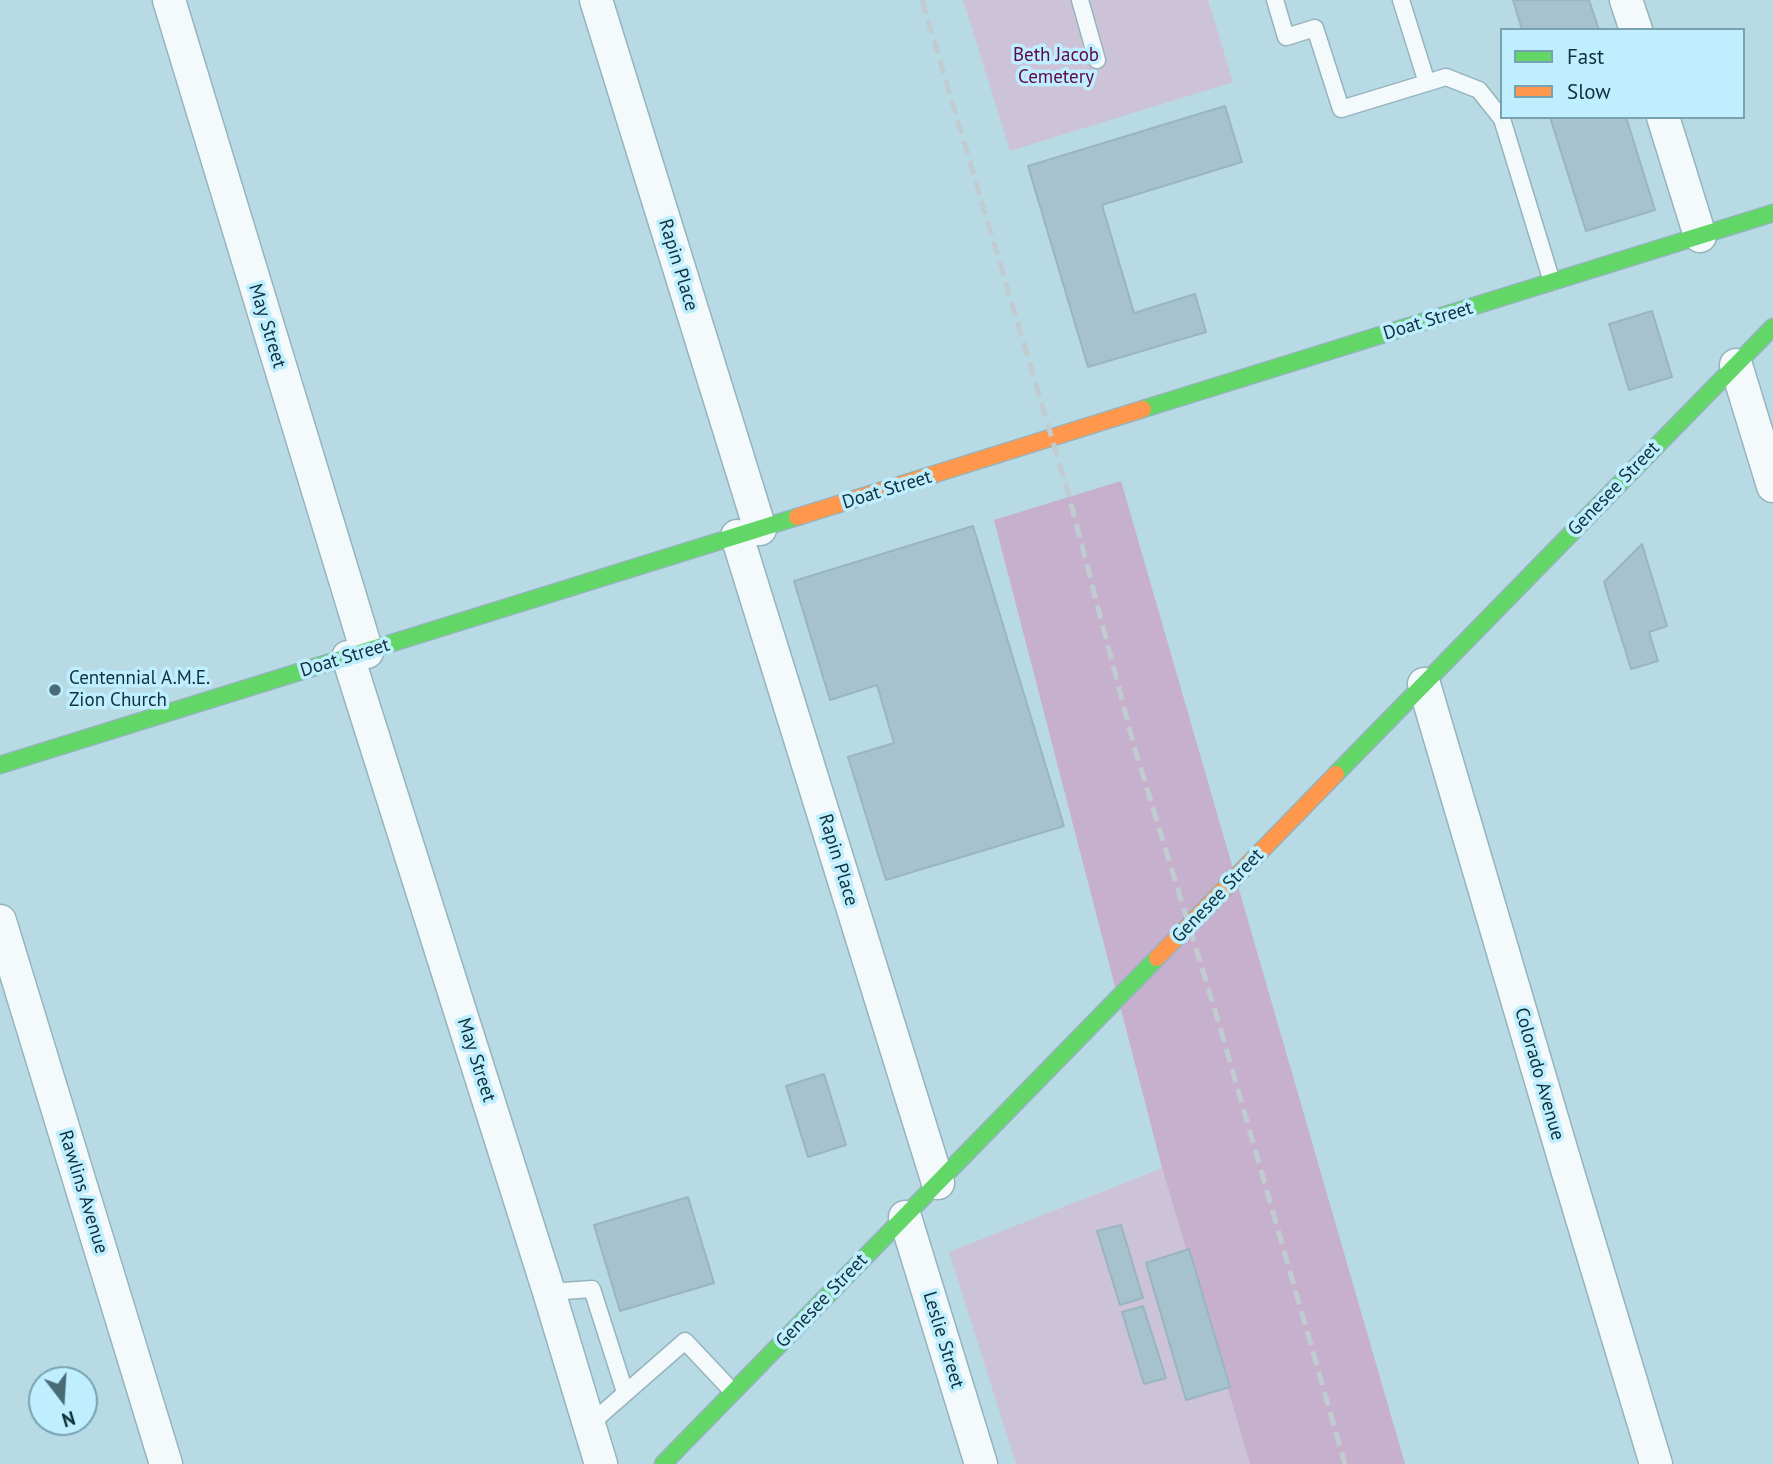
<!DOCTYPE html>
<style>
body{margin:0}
#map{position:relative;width:1773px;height:1464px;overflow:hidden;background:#b8dae5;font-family:"PT Sans",sans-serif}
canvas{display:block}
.legend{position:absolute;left:1500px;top:28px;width:245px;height:91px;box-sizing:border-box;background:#bfeefe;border:2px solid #78a2b0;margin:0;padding:9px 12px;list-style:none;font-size:21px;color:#0e313c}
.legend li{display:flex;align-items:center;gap:14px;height:35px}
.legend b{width:35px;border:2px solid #78a2b0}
.north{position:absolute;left:28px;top:1366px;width:70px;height:70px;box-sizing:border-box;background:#bfeefe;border:2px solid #78a2b0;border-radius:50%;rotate:163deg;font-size:19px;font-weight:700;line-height:28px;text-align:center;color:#0e313c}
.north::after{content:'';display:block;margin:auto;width:24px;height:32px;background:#4a6c77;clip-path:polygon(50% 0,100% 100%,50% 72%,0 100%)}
</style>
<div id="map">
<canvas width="1773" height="1464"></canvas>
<ul class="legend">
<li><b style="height:9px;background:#63d668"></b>Fast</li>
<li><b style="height:9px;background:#ff974d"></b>Slow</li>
</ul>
<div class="north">N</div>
</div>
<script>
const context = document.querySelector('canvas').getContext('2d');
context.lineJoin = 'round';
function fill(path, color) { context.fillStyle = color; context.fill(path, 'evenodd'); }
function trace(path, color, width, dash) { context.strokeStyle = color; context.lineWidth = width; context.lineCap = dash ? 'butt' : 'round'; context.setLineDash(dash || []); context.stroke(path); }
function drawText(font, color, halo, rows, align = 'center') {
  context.font = font + ' "PT Sans",sans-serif'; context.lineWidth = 7; context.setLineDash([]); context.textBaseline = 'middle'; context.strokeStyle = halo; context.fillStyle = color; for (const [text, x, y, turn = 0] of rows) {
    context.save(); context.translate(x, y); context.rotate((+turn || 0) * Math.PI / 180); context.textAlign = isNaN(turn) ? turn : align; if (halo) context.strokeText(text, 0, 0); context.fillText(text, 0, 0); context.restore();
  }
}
const green = new Path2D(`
 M 963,0 L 1208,0 L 1233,82 L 1010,151 Z
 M 1162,1168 L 1250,1464 L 1016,1464 L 949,1252 Z`);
const forest = new Path2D(`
 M 1121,481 L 1405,1464 L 1250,1464 L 1162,1168 L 994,520 Z`);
const building = new Path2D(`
 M 1513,0 L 1589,0 L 1599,30 L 1522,30 Z
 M 1225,106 L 1242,162 L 1102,205 L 1134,313 L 1195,294 L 1206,332 L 1088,367 L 1028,166 Z
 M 1550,117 L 1626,117 L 1655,210 L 1586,231 Z
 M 1652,311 L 1672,377 L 1629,390 L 1609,324 Z
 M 973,526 L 1064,826 L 886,880 L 848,757 L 894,743 L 877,685 L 830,700 L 794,581 Z
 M 1642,544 L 1667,626 L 1649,632 L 1658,661 L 1631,669 L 1604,582 Z
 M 824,1074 L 846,1145 L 808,1157 L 786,1086 Z
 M 688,1197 L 714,1283 L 620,1311 L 594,1225 Z
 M 1121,1225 L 1143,1298 L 1120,1305 L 1097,1231 Z
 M 1189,1249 L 1230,1387 L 1186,1400 L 1146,1263 Z
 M 1143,1306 L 1166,1378 L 1144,1384 L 1122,1312 Z`);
const lane = new Path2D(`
 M 1080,0 L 1097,60
 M 1275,0 L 1286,37 L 1315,28 L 1341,109 L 1446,77 L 1479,90 L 1502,119 L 1552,282
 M 1401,0 L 1427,83
 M 549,1292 L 592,1289 L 625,1392
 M 589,1425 L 685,1341 L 733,1392`);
const street = new Path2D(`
 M 169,0 L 367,652
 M 596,0 L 760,529
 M 1626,0 L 1636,30
 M 1663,117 L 1700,236
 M 1736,365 L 1773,486
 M 737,536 L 938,1183
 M 348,657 L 549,1292 L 601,1464
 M 1424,684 L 1567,1169 L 1656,1464
 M 0,921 L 166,1464
 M 905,1217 L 981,1464`);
const fast = new Path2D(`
 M 1143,409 L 1773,213
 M 0,765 L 797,517
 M 1336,774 L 1773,327
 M 663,1464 L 1157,958`);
const slow = new Path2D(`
 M 797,517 L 1143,409
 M 1157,958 L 1336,774`);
const rail = new Path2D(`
 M 922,0 L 1069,496 L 1134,746 L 1220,1027 L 1345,1464`);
const markers = [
 [55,690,7,"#4a6c77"]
];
const parkNames = [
 ["Beth Jacob",1056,56],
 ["Cemetery",1056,78]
];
const streetNames = [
 ["Rapin Place",678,265,73],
 ["Doat Street",1428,321,-17],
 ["May Street",267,326,73],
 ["Genesee Street",1614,489,-46],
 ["Doat Street",887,490,-17],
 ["Doat Street",345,658,-17],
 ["Rapin Place",838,860,73],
 ["Genesee Street",1218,896,-46],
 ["May Street",476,1060,72],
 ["Colorado Avenue",1539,1074,74],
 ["Rawlins Avenue",83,1192,73],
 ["Genesee Street",822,1301,-46],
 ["Leslie Street",943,1340,73]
];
const poiNames = [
 ["Centennial A.M.E.",69,679],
 ["Zion Church",69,701]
];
fill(green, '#cdc3d8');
fill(forest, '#c7b0ce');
fill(building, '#a7c2cf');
trace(building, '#9ab5c2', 2);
trace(lane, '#95b4bd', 19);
trace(street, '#95b4bd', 35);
trace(fast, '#95b4bd', 19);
trace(slow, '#95b4bd', 19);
trace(lane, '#f4f9fb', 16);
trace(street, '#f4f9fb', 32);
trace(fast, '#63d668', 16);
trace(slow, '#ff974d', 16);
trace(rail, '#c1ccd0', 5, [14, 7]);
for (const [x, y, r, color] of markers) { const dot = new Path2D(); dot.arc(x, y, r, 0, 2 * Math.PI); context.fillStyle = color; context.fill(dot); trace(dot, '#bfeefe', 2.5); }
drawText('19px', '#5e0949', '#bfeefe', parkNames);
drawText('19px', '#0e313c', '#bfeefe', streetNames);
drawText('19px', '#0e313c', '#bfeefe', poiNames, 'left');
</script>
